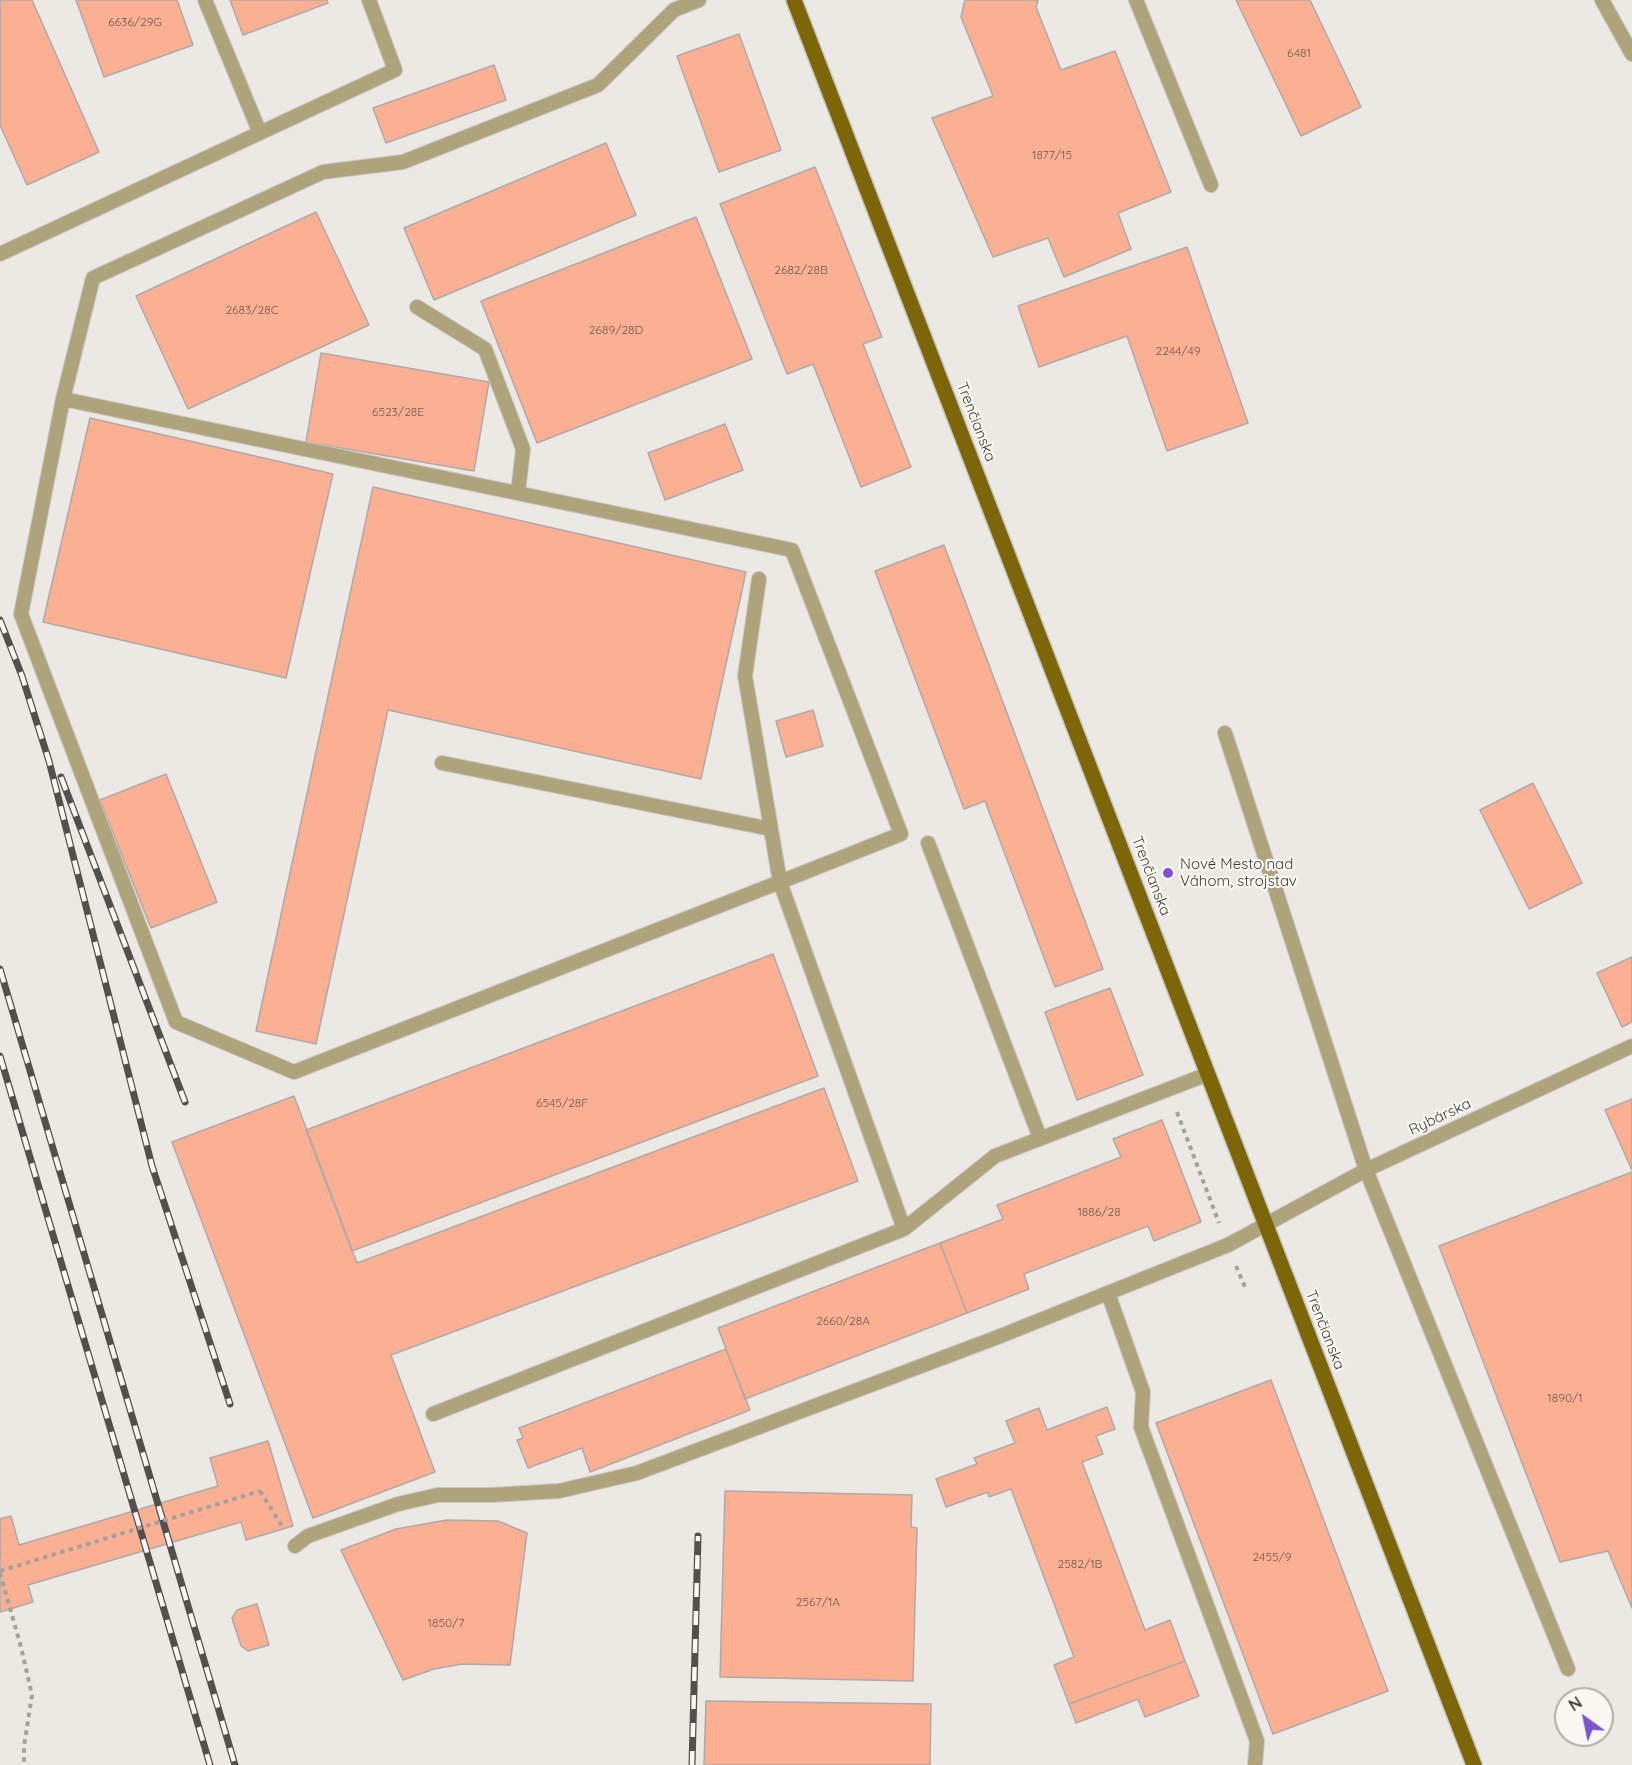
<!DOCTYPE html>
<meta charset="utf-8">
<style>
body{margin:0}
#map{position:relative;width:1632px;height:1765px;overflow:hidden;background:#ece9e5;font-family:Quicksand,sans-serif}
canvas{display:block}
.north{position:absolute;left:1554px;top:1687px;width:60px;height:60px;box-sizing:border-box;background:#faf6f2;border:2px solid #afaca9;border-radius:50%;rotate:327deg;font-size:16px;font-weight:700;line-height:24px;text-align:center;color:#3e3c3b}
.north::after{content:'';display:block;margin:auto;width:21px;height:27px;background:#7c54cd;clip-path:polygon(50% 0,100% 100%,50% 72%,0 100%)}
</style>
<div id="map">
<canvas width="1632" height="1765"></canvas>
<div class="north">N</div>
</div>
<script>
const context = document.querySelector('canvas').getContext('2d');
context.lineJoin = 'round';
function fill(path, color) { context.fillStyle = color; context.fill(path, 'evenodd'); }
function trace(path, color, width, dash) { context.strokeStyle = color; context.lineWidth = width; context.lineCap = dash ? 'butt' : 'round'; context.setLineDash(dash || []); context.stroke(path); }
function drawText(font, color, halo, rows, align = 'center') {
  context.font = font + ' Quicksand,sans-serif'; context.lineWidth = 4.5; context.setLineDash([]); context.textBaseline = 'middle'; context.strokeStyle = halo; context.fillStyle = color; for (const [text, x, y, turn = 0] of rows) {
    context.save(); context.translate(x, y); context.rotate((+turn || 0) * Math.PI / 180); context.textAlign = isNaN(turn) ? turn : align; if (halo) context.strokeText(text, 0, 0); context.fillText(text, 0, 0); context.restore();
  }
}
const building = new Path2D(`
 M 0,0 L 32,0 L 99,152 L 27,185 L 0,125 Z
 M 76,0 L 177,0 L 193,45 L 104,77 Z
 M 230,0 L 327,0 L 328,3 L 243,35 Z
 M 965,0 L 1038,0 L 1036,7 L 1061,70 L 1115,51 L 1171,192 L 1118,213 L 1131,249 L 1064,277 L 1048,238 L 993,257 L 932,118 L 993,96 L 961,17 Z
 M 1236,0 L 1310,0 L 1361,107 L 1301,136 Z
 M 739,34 L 781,150 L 719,172 L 677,56 Z
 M 494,65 L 506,100 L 386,143 L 373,108 Z
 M 606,143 L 636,215 L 434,300 L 404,228 Z
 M 815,167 L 882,337 L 863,344 L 911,467 L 861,487 L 813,364 L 787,374 L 720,204 Z
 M 316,212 L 369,325 L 188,409 L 136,296 Z
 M 696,217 L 752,359 L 537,443 L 481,301 Z
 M 1187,247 L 1248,423 L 1167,451 L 1127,336 L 1039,367 L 1018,306 Z
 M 321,353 L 489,382 L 474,471 L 306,442 Z
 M 90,418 L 333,474 L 286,678 L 43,622 Z
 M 725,424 L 743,470 L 665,500 L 648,453 Z
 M 373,487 L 746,572 L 701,779 L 388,710 L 316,1044 L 256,1031 Z
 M 944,545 L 1103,969 L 1055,987 L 985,801 L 964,809 L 875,571 Z
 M 813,710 L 823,746 L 786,757 L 776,721 Z
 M 166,774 L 217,902 L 151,928 L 100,800 Z
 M 1533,783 L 1582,883 L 1529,909 L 1480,810 Z
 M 773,954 L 818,1076 L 352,1251 L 306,1130 Z
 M 1632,957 L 1632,1022 L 1622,1027 L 1597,973 Z
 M 1110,988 L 1143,1075 L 1077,1100 L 1045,1012 Z
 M 824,1088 L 858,1181 L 391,1355 L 435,1472 L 313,1518 L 172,1142 L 294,1096 L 357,1263 Z
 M 1632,1099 L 1632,1170 L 1605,1110 Z
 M 1162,1120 L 1201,1222 L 1154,1241 L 1148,1226 L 1024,1274 L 1029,1289 L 967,1313 L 940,1243 L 1003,1219 L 997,1205 L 1121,1157 L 1113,1139 Z
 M 1632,1172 L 1632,1608 L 1608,1551 L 1560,1562 L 1439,1246 Z
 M 940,1243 L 967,1313 L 745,1399 L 718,1328 Z
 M 726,1349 L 750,1410 L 590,1472 L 582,1448 L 528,1468 L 517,1440 L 523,1438 L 519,1428 Z
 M 1271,1380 L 1388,1691 L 1273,1734 L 1156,1423 Z
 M 1107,1407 L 1115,1429 L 1096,1436 L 1103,1454 L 1082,1462 L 1145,1630 L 1170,1620 L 1185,1661 L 1069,1704 L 1054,1665 L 1074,1657 L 1011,1489 L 989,1497 L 988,1492 L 946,1507 L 936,1479 L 977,1464 L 974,1458 L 1015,1443 L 1006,1421 L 1039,1408 L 1047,1430 Z
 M 268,1441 L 293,1526 L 246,1540 L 241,1522 L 28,1585 L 33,1602 L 0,1612 L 0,1519 L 11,1516 L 19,1545 L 218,1486 L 210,1458 Z
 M 725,1491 L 912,1495 L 911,1527 L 917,1528 L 913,1681 L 720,1677 Z
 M 447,1520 L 498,1521 L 527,1533 L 510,1665 L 462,1664 L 434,1669 L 403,1680 L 341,1550 L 396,1529 Z
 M 257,1604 L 269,1645 L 248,1651 L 241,1646 L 232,1618 L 237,1610 Z
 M 1185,1661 L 1199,1696 L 1145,1717 L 1138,1699 L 1076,1723 L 1069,1704 Z
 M 706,1701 L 931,1704 L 930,1765 L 704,1765 Z`);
const path = new Path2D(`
 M 1177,1112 L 1219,1223
 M 1236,1266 L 1245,1287
 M 260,1491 L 282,1526
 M 0,1573 L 21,1647 L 32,1695 L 24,1746 L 24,1765`);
const service = new Path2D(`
 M 205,0 L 260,133
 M 699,0 L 674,10 L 598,85 L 403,162 L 323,172 L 93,278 L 63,399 L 21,614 L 176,1022 L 294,1072 L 780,882 L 904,1229
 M 1136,0 L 1211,185
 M 1602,0 L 1632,54
 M 0,254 L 395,70 L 369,0
 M 417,307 L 485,349 L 523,449 L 518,493
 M 63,399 L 792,550 L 901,834 L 780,882 L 745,676 L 759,579
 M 1225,733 L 1366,1170 L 1568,1669
 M 442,763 L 771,829
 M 928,843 L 1040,1138
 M 1108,1293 L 1143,1392 L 1141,1427 L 1257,1741 L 1255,1765
 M 433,1414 L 904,1229 L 995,1156 L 1208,1074
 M 295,1546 L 308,1536 L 398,1504 L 438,1495 L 491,1495 L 559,1491 L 637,1473 L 998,1337 L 1228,1245 L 1366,1170 L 1632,1046`);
const primary = new Path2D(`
 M 794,0 L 1474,1765`);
const rail = new Path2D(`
 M 0,620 L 22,676 L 49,761 L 152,1166 L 230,1404
 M 61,777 L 185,1102
 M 0,969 L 235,1765
 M 0,1056 L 210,1765
 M 692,1765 L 698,1536`);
const pathBridge = new Path2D(`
 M 0,1571 L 260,1491`);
const markers = [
 [1168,873,6,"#7c54cd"]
];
const numberNames = [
 ["6636/29G",135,22],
 ["6481",1299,53],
 ["1877/15",1052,155],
 ["2682/28B",801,270],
 ["2683/28C",252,310],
 ["2689/28D",616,330],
 ["2244/49",1178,351],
 ["6523/28E",398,412],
 ["6545/28F",562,1103],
 ["1886/28",1099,1212],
 ["2660/28A",843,1321],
 ["1890/1",1565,1398],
 ["2455/9",1272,1557],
 ["2582/1B",1080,1564],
 ["2567/1A",818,1602],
 ["1850/7",446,1623]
];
const streetNames = [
 ["Trenčianska",976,422,69],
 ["Trenčianska",1151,876,69],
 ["Rybárska",1440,1117,-25],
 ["Trenčianska",1325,1330,69]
];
const poiNames = [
 ["Nové Mesto nad",1180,864],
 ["Váhom, strojstav",1180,881]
];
fill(building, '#fbaf93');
trace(building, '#aea9a7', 1.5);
trace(service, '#c9c6c3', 16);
trace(primary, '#c9c6c3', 18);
trace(path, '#a3a09d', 4, [4.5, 4.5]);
trace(service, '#afa37c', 14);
trace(primary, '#7d6607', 15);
trace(rail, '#524f4e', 7);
trace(rail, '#faf6f2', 4.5, [14]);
trace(pathBridge, '#a3a09d', 4, [4.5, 4.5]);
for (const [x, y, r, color] of markers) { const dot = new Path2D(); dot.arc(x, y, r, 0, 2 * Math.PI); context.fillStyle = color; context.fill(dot); trace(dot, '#faf6f2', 2); }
drawText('12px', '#6d5951', null, numberNames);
drawText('15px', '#3e3c3b', '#faf6f2', streetNames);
drawText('15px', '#3e3c3b', '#faf6f2', poiNames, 'left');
</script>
